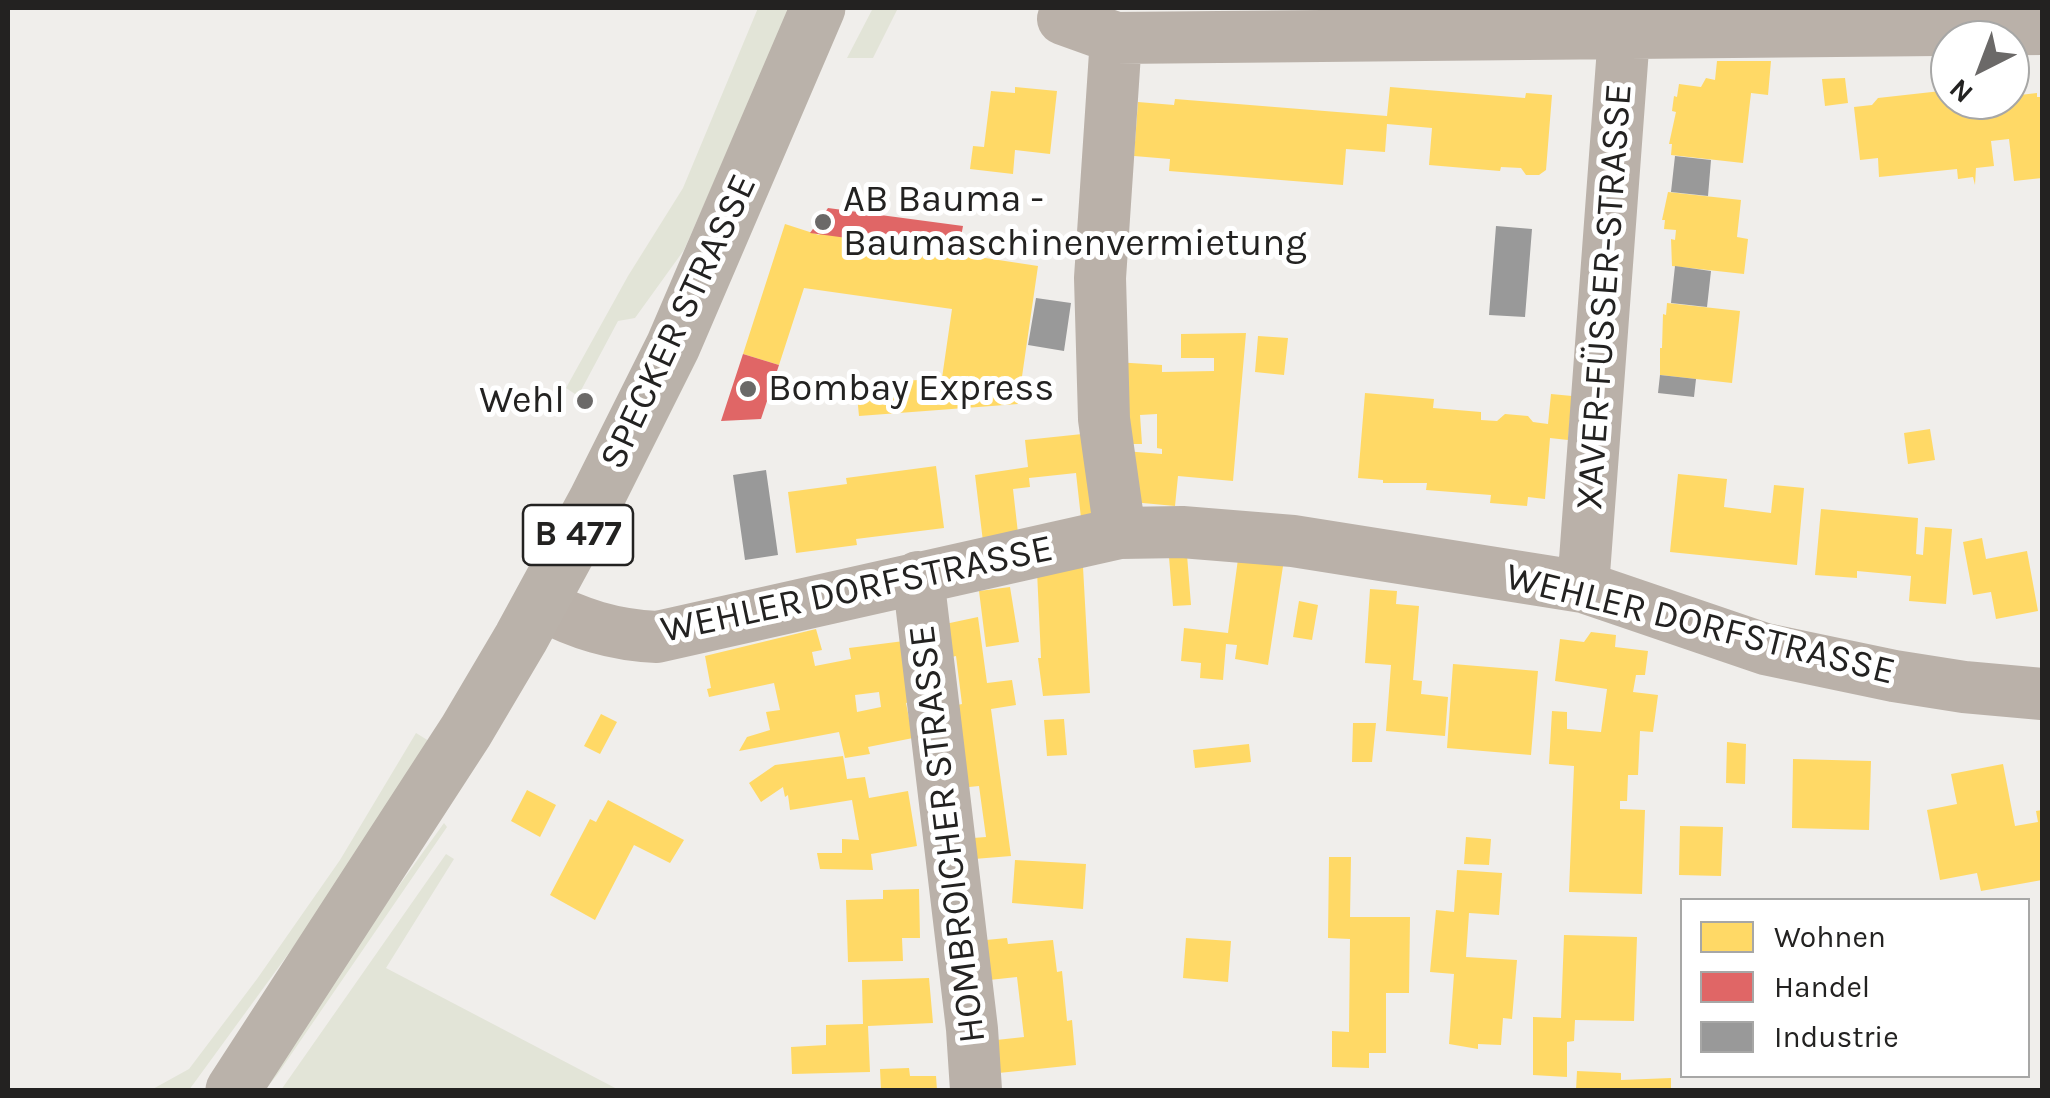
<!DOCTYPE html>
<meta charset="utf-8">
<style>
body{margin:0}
#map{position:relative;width:2050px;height:1098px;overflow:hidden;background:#f0eeeb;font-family:Karla,sans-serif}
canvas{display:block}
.frame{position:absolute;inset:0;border:10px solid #232221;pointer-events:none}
.legend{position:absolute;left:1680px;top:898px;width:350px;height:180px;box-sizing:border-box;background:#fff;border:2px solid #a7a7a6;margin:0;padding:12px 18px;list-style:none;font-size:30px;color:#232221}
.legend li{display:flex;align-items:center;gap:20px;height:50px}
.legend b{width:50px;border:2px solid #a7a7a6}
.north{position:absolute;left:1930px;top:20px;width:100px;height:100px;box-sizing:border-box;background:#fff;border:2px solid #a7a7a6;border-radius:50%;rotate:222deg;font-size:28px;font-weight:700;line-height:40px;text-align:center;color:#232221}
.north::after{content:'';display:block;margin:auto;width:35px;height:45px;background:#6b6968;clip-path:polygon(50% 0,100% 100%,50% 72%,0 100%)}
</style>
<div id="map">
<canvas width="2050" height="1098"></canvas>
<div class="frame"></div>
<ul class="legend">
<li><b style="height:28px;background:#ffd966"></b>Wohnen</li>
<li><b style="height:28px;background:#e06666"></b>Handel</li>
<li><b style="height:28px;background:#999"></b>Industrie</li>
</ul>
<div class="north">N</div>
</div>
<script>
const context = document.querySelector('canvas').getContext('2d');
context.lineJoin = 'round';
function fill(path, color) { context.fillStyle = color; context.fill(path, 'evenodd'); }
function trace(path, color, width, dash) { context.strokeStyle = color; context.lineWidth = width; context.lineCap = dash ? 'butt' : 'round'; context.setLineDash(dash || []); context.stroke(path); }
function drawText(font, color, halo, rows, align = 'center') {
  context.font = font + ' Karla,sans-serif'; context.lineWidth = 10; context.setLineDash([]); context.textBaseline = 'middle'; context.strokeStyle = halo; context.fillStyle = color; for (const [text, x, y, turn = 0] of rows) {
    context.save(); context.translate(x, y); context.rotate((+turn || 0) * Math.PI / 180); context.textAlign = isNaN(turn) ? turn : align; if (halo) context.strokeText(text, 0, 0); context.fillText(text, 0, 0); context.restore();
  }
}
const green = new Path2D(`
 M 758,8 L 791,8 L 684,250 L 635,318 L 618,321 L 578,396 L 566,388 L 628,276 L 683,188 Z
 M 873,8 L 898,8 L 873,58 L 847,58 Z
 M 416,733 L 429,741 L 305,931 L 189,1090 L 151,1090 L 189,1069 L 257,979 L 340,860 Z
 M 444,823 L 447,827 L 277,1075 L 265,1090 L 252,1090 Z
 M 446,854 L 454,859 L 386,968 L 619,1090 L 281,1090 Z`);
const homes = new Path2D(`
 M 1717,61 L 1771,61 L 1768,95 L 1751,93 L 1743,163 L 1671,155 L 1672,144 L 1669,144 L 1676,112 L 1672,111 L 1674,96 L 1677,97 L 1679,84 L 1701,87 L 1706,78 L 1715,80 Z
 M 1845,78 L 1848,103 L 1825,106 L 1822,79 Z
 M 1015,87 L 1057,91 L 1050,154 L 1015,150 L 1013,174 L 970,169 L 973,146 L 984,147 L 991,91 L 1015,93 Z
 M 1390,87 L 1525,98 L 1526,93 L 1552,95 L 1546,170 L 1539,175 L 1526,175 L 1521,168 L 1501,167 L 1500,171 L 1429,165 L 1432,128 L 1387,124 L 1385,152 L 1346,149 L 1343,185 L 1169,171 L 1170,159 L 1134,156 L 1138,102 L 1174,105 L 1175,99 L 1387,116 Z
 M 1950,90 L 1950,100 L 1969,100 L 1970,106 L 2005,103 L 2011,96 L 2037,93 L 2037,97 L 2042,97 L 2042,178 L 2014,181 L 2009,139 L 1991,141 L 1994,166 L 1976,168 L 1975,185 L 1973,177 L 1958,179 L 1957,169 L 1879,177 L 1878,158 L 1860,160 L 1854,107 L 1872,105 L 1878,98 Z
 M 1668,192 L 1741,200 L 1737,237 L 1748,239 L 1744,274 L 1672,266 L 1671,239 L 1675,240 L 1676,230 L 1664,229 L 1665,220 L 1662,220 Z
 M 785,224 L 819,235 L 821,233 L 1038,266 L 1018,404 L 859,416 L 856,385 L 942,378 L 952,309 L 804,288 L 779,365 L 743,354 Z
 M 1667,303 L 1740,311 L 1732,383 L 1660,375 L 1660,348 L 1662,348 L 1663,314 L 1666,315 Z
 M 1246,333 L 1233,481 L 1178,476 L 1175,506 L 1132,502 L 1124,451 L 1162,454 L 1162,449 L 1157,448 L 1157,414 L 1140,415 L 1142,444 L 1123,444 L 1115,362 L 1162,365 L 1162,372 L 1214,371 L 1214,358 L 1181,358 L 1181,334 Z
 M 1258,336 L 1288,338 L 1284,375 L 1255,372 Z
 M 1365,393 L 1434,399 L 1433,408 L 1481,412 L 1481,420 L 1497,421 L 1505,414 L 1528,416 L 1533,422 L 1548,424 L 1551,394 L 1572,396 L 1568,440 L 1550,438 L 1545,499 L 1528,497 L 1527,506 L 1490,503 L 1491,495 L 1426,490 L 1427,483 L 1383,483 L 1383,480 L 1358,478 Z
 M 1930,429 L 1935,460 L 1908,464 L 1904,433 Z
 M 1092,433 L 1100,511 L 1081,518 L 1076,473 L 1029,478 L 1030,487 L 1013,489 L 1019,542 L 984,550 L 975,475 L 1028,467 L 1025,440 Z
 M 936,466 L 944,528 L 856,539 L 857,545 L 796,553 L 788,492 L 847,484 L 846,478 Z
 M 1678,474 L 1727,479 L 1724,507 L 1771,513 L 1774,485 L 1804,488 L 1797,565 L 1670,552 Z
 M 1821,509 L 1918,518 L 1916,554 L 1923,555 L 1925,527 L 1952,529 L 1946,604 L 1909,601 L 1911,576 L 1857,571 L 1857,578 L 1815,575 Z
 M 1982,538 L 1986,559 L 2027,551 L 2038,611 L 1996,619 L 1991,592 L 1973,595 L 1963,542 Z
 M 1187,555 L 1191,605 L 1173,606 L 1169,557 Z
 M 1238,559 L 1283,566 L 1268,665 L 1235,659 L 1237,645 L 1226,644 L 1223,680 L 1200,678 L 1201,663 L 1181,661 L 1184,628 L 1228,633 Z
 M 1083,567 L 1090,693 L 1043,696 L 1038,658 L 1041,658 L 1037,571 Z
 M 1010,587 L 1019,642 L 986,647 L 979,591 Z
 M 1370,589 L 1397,591 L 1396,604 L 1419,606 L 1413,680 L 1422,681 L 1421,694 L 1448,697 L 1445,736 L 1386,731 L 1391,665 L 1365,663 Z
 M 1299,601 L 1318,605 L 1312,640 L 1293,637 Z
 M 978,617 L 987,683 L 1012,680 L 1016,705 L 991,709 L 1011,856 L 974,859 L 973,838 L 986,837 L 979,786 L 969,787 L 940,709 L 962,704 L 956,656 L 934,661 L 931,627 Z
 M 816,629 L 822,650 L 812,652 L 815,666 L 851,659 L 849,648 L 904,641 L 911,702 L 906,703 L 913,738 L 868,747 L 870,754 L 845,758 L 839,732 L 739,751 L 747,737 L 770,730 L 766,712 L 780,710 L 774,683 L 709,697 L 707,689 L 711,688 L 705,656 ZM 879,692 L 881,707 L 857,712 L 855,695 Z
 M 1591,632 L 1616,635 L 1615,647 L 1648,651 L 1645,675 L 1636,675 L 1633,692 L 1658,695 L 1653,732 L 1640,731 L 1638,775 L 1628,775 L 1627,801 L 1620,801 L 1620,809 L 1645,810 L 1642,894 L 1569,892 L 1574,766 L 1549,764 L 1552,711 L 1567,712 L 1567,729 L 1601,732 L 1607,689 L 1555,681 L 1560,639 L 1584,642 Z
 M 1453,664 L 1538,671 L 1531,755 L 1447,748 Z
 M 601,714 L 617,722 L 600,754 L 584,746 Z
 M 1064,719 L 1067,755 L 1047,756 L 1044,720 Z
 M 1353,723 L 1376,723 L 1372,762 L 1352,762 Z
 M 1727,742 L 1746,744 L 1745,784 L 1726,783 Z
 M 1249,744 L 1251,762 L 1195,768 L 1193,750 Z
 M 843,756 L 847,779 L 865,777 L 869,798 L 908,791 L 917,846 L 871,854 L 873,870 L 820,869 L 817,853 L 842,853 L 842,839 L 859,840 L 852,800 L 790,810 L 788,795 L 785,797 L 783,787 L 761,802 L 749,783 L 775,765 Z
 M 1793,759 L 1871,761 L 1869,830 L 1792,828 Z
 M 2003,764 L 2015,826 L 2038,822 L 2036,811 L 2042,810 L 2042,880 L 1981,891 L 1977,873 L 1940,880 L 1927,810 L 1957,804 L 1951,774 Z
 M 527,790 L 556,805 L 540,837 L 511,821 Z
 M 608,800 L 684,840 L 670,863 L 634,845 L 595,920 L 550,895 L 590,819 L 596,822 Z
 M 1680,826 L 1723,827 L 1721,876 L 1679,875 Z
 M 1466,837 L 1491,839 L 1489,865 L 1464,864 Z
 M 1329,857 L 1351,857 L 1350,917 L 1410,917 L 1409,993 L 1386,993 L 1386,1053 L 1369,1053 L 1369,1068 L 1332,1067 L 1332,1031 L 1349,1032 L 1350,939 L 1328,938 Z
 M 1015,860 L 1086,864 L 1083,909 L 1012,903 Z
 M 1457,870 L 1502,873 L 1499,915 L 1469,913 L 1466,957 L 1517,960 L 1512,1019 L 1503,1018 L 1501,1045 L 1478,1044 L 1478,1049 L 1449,1044 L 1454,974 L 1430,972 L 1436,910 L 1454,912 Z
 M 919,889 L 920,938 L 902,938 L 903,961 L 848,962 L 846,900 L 883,899 L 883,890 Z
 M 1564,935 L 1637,937 L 1634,1021 L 1575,1020 L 1574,1041 L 1567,1042 L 1567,1077 L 1533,1075 L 1533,1017 L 1561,1018 Z
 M 1007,938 L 1008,944 L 1053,940 L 1057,972 L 1062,971 L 1067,1021 L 1072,1020 L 1076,1065 L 989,1074 L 987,1041 L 1024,1037 L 1017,977 L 989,980 L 986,940 Z
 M 1186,938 L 1231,941 L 1228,982 L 1183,978 Z
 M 929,978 L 933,1023 L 868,1026 L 870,1072 L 792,1074 L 791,1047 L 826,1045 L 826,1025 L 863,1024 L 862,980 Z
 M 909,1068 L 910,1076 L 936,1076 L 937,1090 L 881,1090 L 880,1069 Z
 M 1577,1071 L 1621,1073 L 1621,1080 L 1671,1078 L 1671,1090 L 1576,1090 Z`);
const shops = new Path2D(`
 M 828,208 L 963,226 L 958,253 L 810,233 Z
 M 743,354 L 779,365 L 761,419 L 721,421 Z`);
const industry = new Path2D(`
 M 1675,156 L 1711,160 L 1708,196 L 1671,192 Z
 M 1496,226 L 1532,229 L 1525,317 L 1489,315 Z
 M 1675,266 L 1711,271 L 1707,307 L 1671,303 Z
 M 1036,298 L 1071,303 L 1064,351 L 1028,345 Z
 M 1660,375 L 1696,379 L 1694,397 L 1658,393 Z
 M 766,470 L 778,555 L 745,560 L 733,475 Z`);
const minor = new Path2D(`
 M 1063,19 L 1116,38 L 2042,29
 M 1116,38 L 1100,278 L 1104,419 L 1120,533
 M 918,577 L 972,1029 L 976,1090
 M 1583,587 L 1626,8
 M 540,604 C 579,624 613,635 657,637 L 1120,533 L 1182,532 L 1293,541 L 1583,587 L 1765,649 L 1894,676 L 1964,687 L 2042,694`);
const major = new Path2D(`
 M 233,1090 L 466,731 L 521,638 L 595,502 L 673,346 L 818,8`);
const markers = [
 [823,222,10,"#6b6968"],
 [748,389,10,"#6b6968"],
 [585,401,10,"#6b6968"]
];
const shields = [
 [578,535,110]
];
const shieldNames = [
 ["B 477",578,535]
];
const poiNames = [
 ["AB Bauma -",843,200],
 ["Baumaschinenvermietung",843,244],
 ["Bombay Express",768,389],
 ["Wehl",565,401,"right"]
];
const streetNames = [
 ["XAVER-FÜSSER-STRASSE",1605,297,-86],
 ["SPECKER STRASSE",679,322,-65],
 ["WEHLER DORFSTRASSE",857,590,-12],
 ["WEHLER DORFSTRASSE",1700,625,14],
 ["HOMBROICHER STRASSE",948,834,-97]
];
fill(green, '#e2e4d7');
fill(homes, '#ffd966');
fill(shops, '#e06666');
fill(industry, '#999');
trace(minor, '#bab1a9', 52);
trace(major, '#bab2aa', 55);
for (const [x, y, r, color] of markers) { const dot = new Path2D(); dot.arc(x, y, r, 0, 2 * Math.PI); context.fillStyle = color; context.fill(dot); trace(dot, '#fff', 4); }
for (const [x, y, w] of shields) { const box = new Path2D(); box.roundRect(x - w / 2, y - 30, w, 60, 8); context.fillStyle = '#fff'; context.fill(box); trace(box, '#232221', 2.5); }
drawText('bold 35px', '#232221', null, shieldNames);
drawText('38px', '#232221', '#fff', poiNames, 'left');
drawText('38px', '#232221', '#fff', streetNames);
</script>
